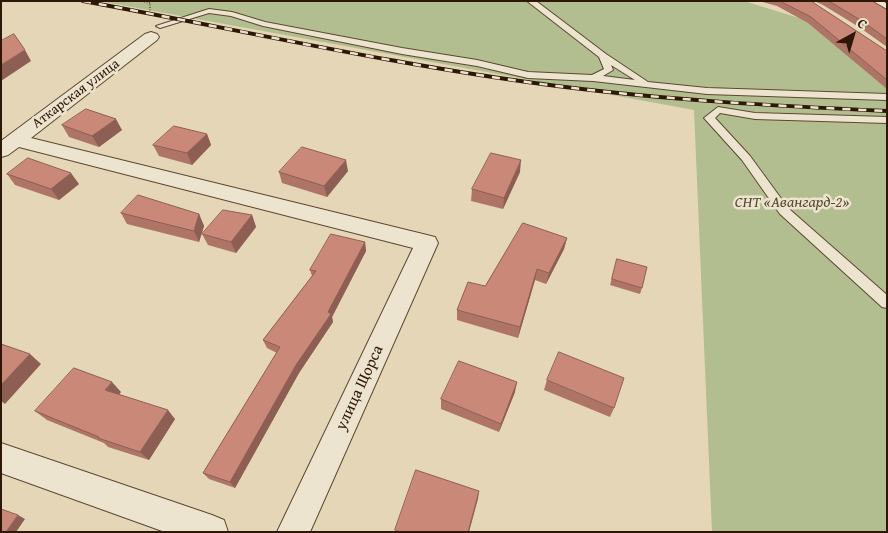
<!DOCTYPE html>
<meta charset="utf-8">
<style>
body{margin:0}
#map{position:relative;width:888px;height:533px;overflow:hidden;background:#e4d6b7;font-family:"Gentium Book Plus",serif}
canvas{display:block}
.frame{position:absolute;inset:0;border:2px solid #2e1805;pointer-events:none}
.north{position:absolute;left:828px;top:10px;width:50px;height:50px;-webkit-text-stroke:4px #ede4d0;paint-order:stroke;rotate:39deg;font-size:14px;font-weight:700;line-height:20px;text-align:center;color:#2e1805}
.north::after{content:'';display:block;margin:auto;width:18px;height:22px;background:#2e1805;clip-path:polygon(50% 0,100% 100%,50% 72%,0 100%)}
</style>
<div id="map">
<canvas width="888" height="533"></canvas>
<div class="frame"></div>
<div class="north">С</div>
</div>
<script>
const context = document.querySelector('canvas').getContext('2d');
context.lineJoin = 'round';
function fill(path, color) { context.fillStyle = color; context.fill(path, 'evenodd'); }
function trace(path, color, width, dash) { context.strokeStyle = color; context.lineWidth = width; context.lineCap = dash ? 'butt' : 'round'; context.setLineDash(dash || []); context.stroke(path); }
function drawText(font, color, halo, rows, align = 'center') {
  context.font = font + ' "Gentium Book Plus",serif'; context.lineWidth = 5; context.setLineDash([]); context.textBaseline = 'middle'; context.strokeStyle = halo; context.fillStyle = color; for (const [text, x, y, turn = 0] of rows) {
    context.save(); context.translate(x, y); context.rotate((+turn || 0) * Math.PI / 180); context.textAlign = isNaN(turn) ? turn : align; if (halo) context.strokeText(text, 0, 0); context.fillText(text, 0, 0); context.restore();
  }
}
const green = new Path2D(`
 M 99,1 L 744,1 L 825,26 L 887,63 L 887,532 L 712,532 L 694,110 Z`);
const path = new Path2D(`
 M 142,1 L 150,3 L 150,13`);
const service = new Path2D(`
 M 527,1 L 536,1 L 606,54 L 648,82 L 707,88 L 887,94 L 887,100 L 707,94 L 593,81 L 528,78 L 477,66 L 402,54 L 263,26 L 231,16 L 209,13 L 160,28 L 156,26 L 209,9 L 232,12 L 265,22 L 402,48 L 477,60 L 528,72 L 592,75 L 604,69 L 599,57 ZM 611,65 L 635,80 L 603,76 L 613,70 Z
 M 873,1 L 883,1 L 887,4 L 887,9 Z
 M 718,107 L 755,113 L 887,117 L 887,123 L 755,119 L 720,113 L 715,118 L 750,156 L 788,208 L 887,295 L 887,308 L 882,307 L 780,214 L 742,160 L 704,118 Z`);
const minor = new Path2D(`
 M 151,32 L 157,34 L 159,37 L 157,40 L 31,138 L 427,235 L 435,237 L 438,243 L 310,532 L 277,532 L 413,248 L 19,147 L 8,155 L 1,157 L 1,141 L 145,34 Z
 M 1,443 L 212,515 L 224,520 L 228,532 L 165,532 L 1,473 Z`);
const rail = new Path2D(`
 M 83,1 C 241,30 398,66 557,86 C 667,100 777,106 887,111`);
const wall = new Path2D(`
 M 759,1 L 811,1 L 887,51 L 887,89 L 808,23 L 777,6 Z
 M 814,1 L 872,1 L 887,10 L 887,47 L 859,27 L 823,5 Z
 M 62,125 L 122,130 L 99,147 L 69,137 Z
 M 207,134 L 211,145 L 192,165 L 159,156 L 153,145 Z
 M 348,171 L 327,197 L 282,183 L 279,172 Z
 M 520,172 L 503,209 L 471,201 L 472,189 Z
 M 7,174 L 79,184 L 59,200 L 15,185 Z
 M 121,213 L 199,214 L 204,226 L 199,242 L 127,224 Z
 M 252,215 L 256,227 L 236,253 L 208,245 L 202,234 Z
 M 567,238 L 564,249 L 546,284 L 535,280 L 518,338 L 457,320 L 457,310 Z
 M 365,242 L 366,251 L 332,317 L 333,322 L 299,373 L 235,488 L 209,479 L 203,473 L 277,353 L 267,348 L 263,340 L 312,276 L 310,270 Z
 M 617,259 L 642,288 L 640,294 L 610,285 Z
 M 547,380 L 614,408 L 610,417 L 544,390 Z
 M 121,392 L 119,394 L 175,419 L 149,460 L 108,447 L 104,443 L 47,420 L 35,411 Z
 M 515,392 L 499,432 L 441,409 L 441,399 Z`);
const shadedWall = new Path2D(`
 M 25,50 L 31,61 L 1,81 L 1,65 Z
 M 116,119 L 122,130 L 99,147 L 92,136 Z
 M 207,134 L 211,145 L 192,165 L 187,153 Z
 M 346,160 L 348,171 L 327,197 L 324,186 Z
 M 521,160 L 520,172 L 503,209 L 504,198 Z
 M 71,173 L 79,184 L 59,200 L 51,189 Z
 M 199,214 L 204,226 L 199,242 L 194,231 Z
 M 252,215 L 256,227 L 236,253 L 231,242 Z
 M 567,238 L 564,249 L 546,284 L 549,273 Z
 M 365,242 L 366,251 L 332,317 L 333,322 L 299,373 L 235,488 L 230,482 Z
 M 537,269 L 535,280 L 518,338 L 520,327 Z
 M 30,354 L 41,364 L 5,404 L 1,401 L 1,385 Z
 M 112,382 L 121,392 L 114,400 L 105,390 Z
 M 517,382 L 515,392 L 499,432 L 501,424 Z
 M 168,410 L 175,419 L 149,460 L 140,452 Z
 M 479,491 L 478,499 L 469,532 L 468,532 Z
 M 18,515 L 25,519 L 16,532 L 6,532 Z`);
const building = new Path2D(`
 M 780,1 L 811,1 L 887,51 L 887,80 L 811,17 Z
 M 829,1 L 872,1 L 887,10 L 887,39 L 862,21 Z
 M 14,34 L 25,50 L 1,65 L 1,41 Z
 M 86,109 L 116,119 L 92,136 L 62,125 Z
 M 174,126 L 207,134 L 187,153 L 153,145 Z
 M 302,147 L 346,160 L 324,186 L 279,172 Z
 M 491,153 L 521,160 L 504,198 L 472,189 Z
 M 28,158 L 71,173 L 51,189 L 7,174 Z
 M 138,195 L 199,214 L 194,231 L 121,213 Z
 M 223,210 L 252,215 L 231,242 L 202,234 Z
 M 523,223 L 567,238 L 549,273 L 537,269 L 520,327 L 457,310 L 468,282 L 485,286 Z
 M 331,234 L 365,242 L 328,312 L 331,314 L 296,365 L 230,482 L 203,473 L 280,347 L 263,340 L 316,271 L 310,270 Z
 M 617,259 L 647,267 L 642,288 L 612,279 Z
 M 1,344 L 30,354 L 1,385 Z
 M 559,352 L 624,378 L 614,408 L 547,380 Z
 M 459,361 L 517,382 L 501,424 L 441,399 Z
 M 74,368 L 112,382 L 105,390 L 168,410 L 140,452 L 98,438 L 99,437 L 35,411 Z
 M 416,470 L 479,491 L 468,532 L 400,532 L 395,530 Z
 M 1,509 L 18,515 L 6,532 L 1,532 Z`);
const farStreetnames = [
 ["Аткарская улица",76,94,-37]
];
const parkNames = [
 ["СНТ «Авангард-2»",792,203]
];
const streetNames = [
 ["улица Щорса",360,388,-65]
];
fill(green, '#b2be8f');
trace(service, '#5c4832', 2);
trace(minor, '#5c4832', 2);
trace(path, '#2e1805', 2, [0.5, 2]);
fill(service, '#ede4d0');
fill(minor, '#ede4d0');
trace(rail, '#2e1805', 4);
trace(rail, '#ede4d0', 2.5, [8]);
fill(wall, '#ae7567');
fill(shadedWall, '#8d5f54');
fill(building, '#ca8878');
trace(building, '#8d5f54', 1);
drawText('14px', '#2e1805', '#ede4d0', farStreetnames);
drawText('italic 16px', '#564a2e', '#ede4d0', parkNames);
drawText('16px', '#2e1805', '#ede4d0', streetNames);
</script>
